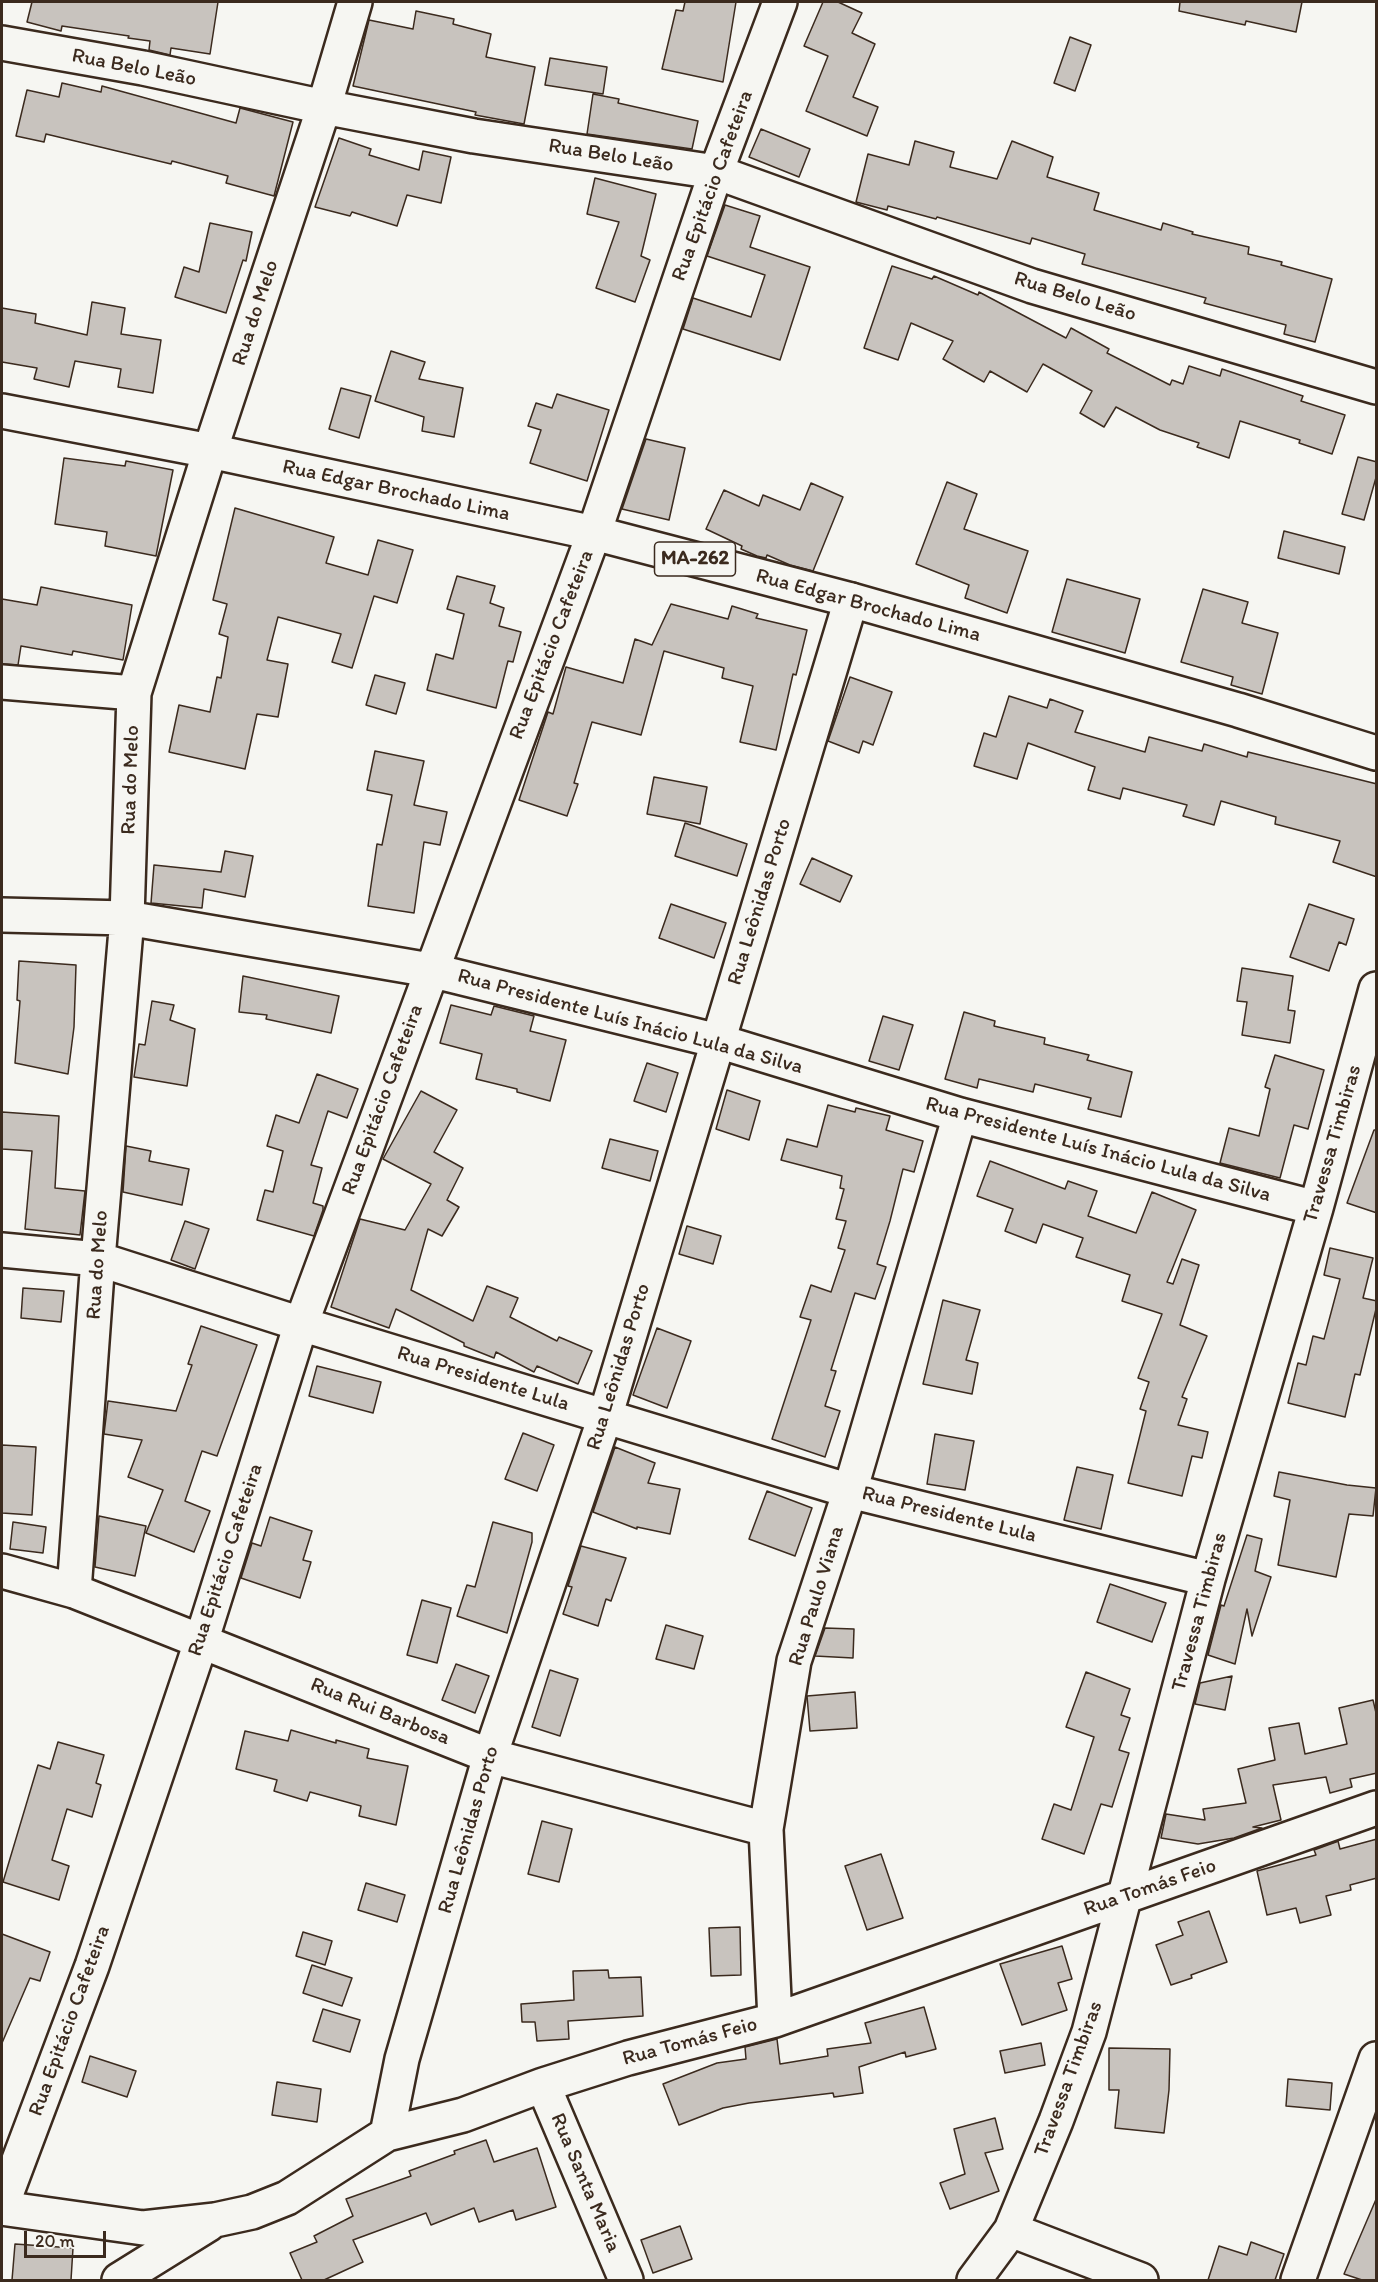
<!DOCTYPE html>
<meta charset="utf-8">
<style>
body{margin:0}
#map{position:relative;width:1378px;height:2282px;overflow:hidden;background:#f6f6f2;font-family:Itim,sans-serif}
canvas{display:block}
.frame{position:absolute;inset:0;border:3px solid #3b2a1e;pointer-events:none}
.scale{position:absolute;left:24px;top:2231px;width:82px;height:27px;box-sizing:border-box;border:3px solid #3b2a1e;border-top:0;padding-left:8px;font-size:18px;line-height:21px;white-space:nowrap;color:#3b2a1e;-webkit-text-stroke:4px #f6f6f2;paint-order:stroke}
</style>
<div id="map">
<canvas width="1378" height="2282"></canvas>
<div class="frame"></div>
<div class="scale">20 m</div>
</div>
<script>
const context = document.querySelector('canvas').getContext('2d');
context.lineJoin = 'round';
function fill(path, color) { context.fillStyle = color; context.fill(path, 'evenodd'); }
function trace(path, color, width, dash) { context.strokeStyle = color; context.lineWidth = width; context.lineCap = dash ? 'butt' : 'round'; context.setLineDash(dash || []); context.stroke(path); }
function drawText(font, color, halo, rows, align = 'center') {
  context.font = font + ' Itim,sans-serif'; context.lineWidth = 4.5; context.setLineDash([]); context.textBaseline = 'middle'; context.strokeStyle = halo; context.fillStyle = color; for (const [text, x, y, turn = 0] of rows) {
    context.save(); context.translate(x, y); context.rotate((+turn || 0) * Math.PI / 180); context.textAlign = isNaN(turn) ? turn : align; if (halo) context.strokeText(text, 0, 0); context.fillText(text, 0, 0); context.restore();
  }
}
const building = new Path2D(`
 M 32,2 L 218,2 L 210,54 L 171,48 L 170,55 L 149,50 L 150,41 L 128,38 L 129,36 L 62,26 L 61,31 L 27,22 Z
 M 685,2 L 736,2 L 723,82 L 662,69 L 676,10 L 683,11 Z
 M 823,2 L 838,2 L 862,13 L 852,33 L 875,44 L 853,97 L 878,107 L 867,136 L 806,111 L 828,56 L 804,46 Z
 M 1180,2 L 1302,2 L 1296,32 L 1246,21 L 1245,25 L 1179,11 Z
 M 416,11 L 454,19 L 453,24 L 491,34 L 486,57 L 535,67 L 524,124 L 475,115 L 476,112 L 353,86 L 369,20 L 413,29 Z
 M 1070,37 L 1091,45 L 1075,91 L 1054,83 Z
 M 550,58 L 607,67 L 603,94 L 545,85 Z
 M 62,83 L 101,92 L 102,86 L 236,123 L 240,108 L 293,122 L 274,196 L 226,183 L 228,176 L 172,161 L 171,164 L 46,134 L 44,142 L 16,136 L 27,90 L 59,97 Z
 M 593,94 L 619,99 L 618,103 L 698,121 L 692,149 L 587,134 Z
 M 761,129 L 810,149 L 799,177 L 749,157 Z
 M 339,138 L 371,149 L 369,155 L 419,170 L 423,151 L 451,157 L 441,203 L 407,195 L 397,226 L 352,212 L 350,216 L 315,207 Z
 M 915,141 L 954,152 L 950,167 L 997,179 L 1012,141 L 1053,157 L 1047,177 L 1099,193 L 1094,210 L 1161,230 L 1163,223 L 1193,232 L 1192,234 L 1249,247 L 1248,254 L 1282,262 L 1281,265 L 1332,279 L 1315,342 L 1284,334 L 1286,325 L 1204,303 L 1206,298 L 1082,264 L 1085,254 L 1032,238 L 1030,244 L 937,217 L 936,219 L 888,206 L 887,210 L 856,202 L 868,154 L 909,165 Z
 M 595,178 L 656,194 L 641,256 L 650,260 L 635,302 L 596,288 L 619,222 L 587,214 Z
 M 725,205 L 760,216 L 750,247 L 810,267 L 780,360 L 683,329 L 693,298 L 751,317 L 765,275 L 707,256 Z
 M 210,223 L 252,232 L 246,261 L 243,260 L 226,313 L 175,297 L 184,267 L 199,272 Z
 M 892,266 L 932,279 L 934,276 L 978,295 L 979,292 L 1066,338 L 1071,328 L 1109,349 L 1107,353 L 1170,385 L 1172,380 L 1183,384 L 1189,366 L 1220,376 L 1222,369 L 1303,396 L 1301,401 L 1345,415 L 1332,454 L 1299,443 L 1300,440 L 1240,421 L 1229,458 L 1197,447 L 1199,443 L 1160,430 L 1116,407 L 1104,427 L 1080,413 L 1092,391 L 1043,364 L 1027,392 L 990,371 L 984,382 L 943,359 L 953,341 L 911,323 L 898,360 L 864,348 Z
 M 92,302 L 125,308 L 121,334 L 161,340 L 153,393 L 118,387 L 121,369 L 75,361 L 69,387 L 34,379 L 37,368 L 2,362 L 2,308 L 36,314 L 35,323 L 87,335 Z
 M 391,351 L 425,362 L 419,379 L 463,388 L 454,437 L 422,431 L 424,417 L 375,401 Z
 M 341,388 L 371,396 L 359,438 L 329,429 Z
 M 557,394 L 609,410 L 587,481 L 530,463 L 541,430 L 528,426 L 536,403 L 552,408 Z
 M 646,439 L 685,448 L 669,520 L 622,509 Z
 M 1358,457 L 1377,462 L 1377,474 L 1364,520 L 1342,514 Z
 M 64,458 L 125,466 L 126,461 L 173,470 L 156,556 L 105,546 L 107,532 L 55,524 Z
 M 947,482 L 977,494 L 964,529 L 1028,551 L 1007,613 L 965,598 L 969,585 L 916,564 Z
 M 811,483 L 843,497 L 813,571 L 790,565 L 767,555 L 766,558 L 757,556 L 741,549 L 742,546 L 706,529 L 724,490 L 759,506 L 763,495 L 800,510 Z
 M 235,508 L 334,537 L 326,563 L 368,575 L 378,540 L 413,550 L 397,603 L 374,596 L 352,668 L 332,662 L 341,634 L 278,617 L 267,660 L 288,664 L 278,717 L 257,714 L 245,769 L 169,752 L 179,705 L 210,712 L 217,677 L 221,678 L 228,637 L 219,634 L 227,604 L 213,600 Z
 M 1284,531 L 1345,547 L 1339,574 L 1278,558 Z
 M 457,576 L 495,586 L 490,603 L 504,608 L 499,626 L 521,632 L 513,662 L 508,661 L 496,708 L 427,690 L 436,654 L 453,659 L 464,614 L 447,609 Z
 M 1067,579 L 1140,599 L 1125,653 L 1052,632 Z
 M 41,587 L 132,605 L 123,660 L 73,651 L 72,655 L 21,646 L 18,665 L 2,664 L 2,599 L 37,605 Z
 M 1203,589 L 1248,602 L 1242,623 L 1278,633 L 1262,694 L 1231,685 L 1233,677 L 1181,662 Z
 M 671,604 L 728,619 L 732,606 L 758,614 L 756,618 L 807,630 L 796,675 L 793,674 L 776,750 L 740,742 L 753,686 L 722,678 L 724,668 L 664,651 L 641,735 L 592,722 L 574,783 L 578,784 L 567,816 L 519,800 L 548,712 L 553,714 L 566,667 L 623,683 L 635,639 L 652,645 Z
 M 375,675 L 405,683 L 396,714 L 366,705 Z
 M 850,677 L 892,692 L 873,745 L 863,741 L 859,753 L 828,741 Z
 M 1009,696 L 1047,708 L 1050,699 L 1083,711 L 1075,732 L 1145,752 L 1149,737 L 1202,751 L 1204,744 L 1247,757 L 1248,752 L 1377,784 L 1377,877 L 1333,862 L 1340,841 L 1275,824 L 1276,817 L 1221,801 L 1214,825 L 1183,816 L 1187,805 L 1123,788 L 1120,799 L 1088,790 L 1095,767 L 1028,743 L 1017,779 L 974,766 L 984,733 L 996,737 Z
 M 375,751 L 424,761 L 414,805 L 447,812 L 440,845 L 424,842 L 414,913 L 368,906 L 377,844 L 382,845 L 392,795 L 367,790 Z
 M 654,777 L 707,787 L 700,824 L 647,814 Z
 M 685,823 L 747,844 L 737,876 L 675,856 Z
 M 225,851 L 253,856 L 245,897 L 204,889 L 202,908 L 151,903 L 154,865 L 221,872 Z
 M 812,858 L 852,876 L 840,902 L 800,884 Z
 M 671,904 L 726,923 L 714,958 L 659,938 Z
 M 1309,904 L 1354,919 L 1346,945 L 1339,942 L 1329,971 L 1290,957 Z
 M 19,961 L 76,965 L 74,1027 L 68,1074 L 15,1063 L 20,1001 L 17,1000 Z
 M 1242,968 L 1293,976 L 1288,1010 L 1295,1011 L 1290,1043 L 1242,1035 L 1247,1002 L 1237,1001 Z
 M 243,976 L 339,996 L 331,1033 L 266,1019 L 267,1015 L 239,1012 Z
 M 152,1001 L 174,1005 L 170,1020 L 195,1029 L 187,1086 L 134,1077 L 139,1044 L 145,1045 Z
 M 451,1005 L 491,1015 L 494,1006 L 534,1016 L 530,1031 L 566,1040 L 550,1101 L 517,1092 L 517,1089 L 476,1079 L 482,1054 L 440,1043 Z
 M 964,1012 L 995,1021 L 994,1026 L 1045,1038 L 1044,1044 L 1089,1055 L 1087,1060 L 1132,1072 L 1121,1117 L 1088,1109 L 1091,1098 L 1035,1084 L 1033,1092 L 979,1079 L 977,1088 L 945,1079 Z
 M 883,1016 L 913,1025 L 899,1070 L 869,1061 Z
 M 1275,1055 L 1324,1070 L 1308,1129 L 1294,1125 L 1280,1178 L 1220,1163 L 1229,1128 L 1259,1136 L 1270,1089 L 1265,1087 Z
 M 647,1063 L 678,1073 L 666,1112 L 634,1101 Z
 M 317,1074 L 358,1089 L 347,1118 L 328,1111 L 311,1165 L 322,1168 L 313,1203 L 323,1206 L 323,1210 L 314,1236 L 257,1220 L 265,1190 L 273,1192 L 283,1151 L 267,1146 L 276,1115 L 299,1123 Z
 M 727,1090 L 760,1101 L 749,1140 L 716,1129 Z
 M 421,1091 L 457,1110 L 434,1152 L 463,1168 L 447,1200 L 459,1207 L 442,1236 L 428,1229 L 411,1290 L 473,1321 L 487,1286 L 518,1298 L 510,1317 L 557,1341 L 559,1337 L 592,1351 L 578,1384 L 537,1366 L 534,1372 L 496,1352 L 494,1358 L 464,1346 L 464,1343 L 396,1309 L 389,1328 L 331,1307 L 360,1219 L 405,1230 L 431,1184 L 383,1159 Z
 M 828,1105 L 855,1112 L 856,1108 L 890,1116 L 886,1130 L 923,1141 L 914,1172 L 903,1169 L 890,1221 L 877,1264 L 886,1267 L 875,1299 L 855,1293 L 831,1370 L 836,1371 L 825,1406 L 840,1411 L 825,1457 L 772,1439 L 811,1320 L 800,1317 L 811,1285 L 831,1292 L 845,1250 L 838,1248 L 846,1221 L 836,1219 L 844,1189 L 840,1188 L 842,1176 L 781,1160 L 787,1139 L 817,1147 Z
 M 2,1112 L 59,1116 L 55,1188 L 85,1191 L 80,1235 L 25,1229 L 32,1151 L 2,1149 Z
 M 1374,1130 L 1377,1130 L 1377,1213 L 1347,1203 Z
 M 610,1139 L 658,1151 L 650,1181 L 602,1168 Z
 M 126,1146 L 151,1151 L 149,1161 L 189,1169 L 182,1205 L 123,1192 Z
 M 990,1161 L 1065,1189 L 1068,1181 L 1097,1191 L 1088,1216 L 1136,1233 L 1152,1192 L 1196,1210 L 1167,1282 L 1173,1284 L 1182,1259 L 1199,1265 L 1180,1325 L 1207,1336 L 1182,1397 L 1187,1399 L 1178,1425 L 1208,1432 L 1202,1458 L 1192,1456 L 1182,1496 L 1128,1483 L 1146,1411 L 1140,1409 L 1149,1382 L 1138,1378 L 1162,1314 L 1122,1301 L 1130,1275 L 1076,1257 L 1083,1238 L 1043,1224 L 1036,1243 L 1005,1231 L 1013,1209 L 977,1196 Z
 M 185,1221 L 209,1229 L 195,1269 L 171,1260 Z
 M 687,1226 L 721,1236 L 713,1264 L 679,1254 Z
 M 1330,1248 L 1373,1258 L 1363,1298 L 1377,1301 L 1377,1305 L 1360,1375 L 1355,1374 L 1345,1417 L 1288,1403 L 1298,1363 L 1306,1365 L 1313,1336 L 1324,1339 L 1340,1279 L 1324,1275 Z
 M 23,1288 L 64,1291 L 61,1322 L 21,1318 Z
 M 943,1300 L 980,1310 L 966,1360 L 978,1363 L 972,1394 L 923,1384 Z
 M 201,1326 L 257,1345 L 217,1456 L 202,1451 L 185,1501 L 210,1511 L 194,1552 L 146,1533 L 163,1490 L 128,1477 L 142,1440 L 104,1434 L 108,1401 L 176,1411 L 192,1365 L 188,1364 Z
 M 657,1328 L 691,1341 L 667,1408 L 633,1395 Z
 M 317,1366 L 381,1382 L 373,1413 L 309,1396 Z
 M 523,1433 L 554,1445 L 537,1491 L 505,1479 Z
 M 935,1434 L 974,1441 L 965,1490 L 927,1484 Z
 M 2,1445 L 36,1447 L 32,1515 L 2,1513 Z
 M 615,1447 L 655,1463 L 648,1483 L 680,1489 L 670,1534 L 637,1527 L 637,1529 L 593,1512 Z
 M 1077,1467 L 1113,1475 L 1101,1529 L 1064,1520 Z
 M 1279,1472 L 1347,1485 L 1376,1488 L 1373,1516 L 1349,1514 L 1336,1577 L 1278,1565 L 1290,1500 L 1274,1496 Z
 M 767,1491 L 812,1508 L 795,1556 L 749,1539 Z
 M 99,1516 L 146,1526 L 135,1576 L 95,1567 Z
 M 270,1517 L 312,1531 L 303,1560 L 311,1562 L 300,1598 L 241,1578 L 252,1543 L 261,1546 Z
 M 13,1522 L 46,1527 L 43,1553 L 10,1549 Z
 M 493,1522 L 532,1533 L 532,1542 L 507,1633 L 457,1616 L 467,1585 L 475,1587 Z
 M 1247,1535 L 1262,1539 L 1255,1571 L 1271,1577 L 1252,1636 L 1247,1609 L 1235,1664 L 1208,1655 L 1221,1605 L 1224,1606 Z
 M 581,1546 L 626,1558 L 611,1601 L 606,1599 L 598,1626 L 563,1614 L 572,1587 L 568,1586 Z
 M 1110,1584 L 1166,1603 L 1152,1642 L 1097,1622 Z
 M 422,1600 L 451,1608 L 437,1663 L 407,1655 Z
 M 666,1625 L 703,1636 L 694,1669 L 656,1659 Z
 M 825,1628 L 854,1629 L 853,1658 L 815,1656 Z
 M 456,1664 L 489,1676 L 475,1713 L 442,1700 Z
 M 550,1670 L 578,1679 L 560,1736 L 532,1727 Z
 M 1086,1672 L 1130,1689 L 1121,1715 L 1130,1718 L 1119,1750 L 1129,1753 L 1112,1807 L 1101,1804 L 1084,1854 L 1042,1839 L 1054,1804 L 1071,1810 L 1094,1737 L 1066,1727 Z
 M 1232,1676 L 1225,1710 L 1195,1704 L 1200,1683 Z
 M 855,1692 L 857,1728 L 810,1731 L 807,1696 Z
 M 1373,1700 L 1377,1717 L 1377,1773 L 1350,1779 L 1352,1787 L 1330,1793 L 1326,1777 L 1273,1785 L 1281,1820 L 1253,1827 L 1262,1828 L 1234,1838 L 1198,1844 L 1161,1838 L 1166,1814 L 1205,1820 L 1203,1809 L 1246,1803 L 1238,1769 L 1275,1760 L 1269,1728 L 1299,1723 L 1305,1754 L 1347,1744 L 1339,1708 Z
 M 291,1730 L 336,1743 L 336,1740 L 369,1749 L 367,1758 L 408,1766 L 396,1825 L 359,1816 L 361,1806 L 310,1792 L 307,1801 L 274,1791 L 277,1780 L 236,1769 L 245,1731 L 288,1741 Z
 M 58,1742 L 104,1755 L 96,1783 L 101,1785 L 92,1817 L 67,1809 L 52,1860 L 69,1866 L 59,1900 L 3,1882 L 38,1765 L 50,1769 Z
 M 542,1821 L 572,1829 L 559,1882 L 528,1874 Z
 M 1377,1839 L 1377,1878 L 1350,1885 L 1351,1890 L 1326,1896 L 1331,1915 L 1300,1923 L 1296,1908 L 1267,1915 L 1257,1871 L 1316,1855 L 1314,1850 L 1336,1842 L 1338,1841 L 1340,1849 Z
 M 881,1854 L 903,1918 L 867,1930 L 845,1866 Z
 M 366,1883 L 405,1895 L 397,1922 L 358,1910 Z
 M 1209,1911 L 1227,1962 L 1191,1975 L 1192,1978 L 1171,1985 L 1156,1945 L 1183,1935 L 1178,1922 Z
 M 740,1927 L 741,1975 L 711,1976 L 709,1928 Z
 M 303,1932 L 332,1941 L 325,1965 L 296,1956 Z
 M 2,1934 L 50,1952 L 40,1981 L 30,1978 L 2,2043 Z
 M 1062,1946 L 1072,1979 L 1058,1983 L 1067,2010 L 1022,2025 L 1000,1964 Z
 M 312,1965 L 352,1978 L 342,2006 L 303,1993 Z
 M 608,1970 L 609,1978 L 641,1977 L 643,2016 L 568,2021 L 569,2039 L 537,2041 L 535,2022 L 522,2022 L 521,2004 L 574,2000 L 573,1971 Z
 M 924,2007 L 936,2049 L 906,2057 L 905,2052 L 859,2067 L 863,2093 L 834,2097 L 833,2093 L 749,2103 L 723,2108 L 679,2125 L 663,2084 L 717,2063 L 746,2059 L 745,2047 L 777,2039 L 780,2064 L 828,2056 L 827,2049 L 871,2043 L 865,2023 Z
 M 323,2009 L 360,2020 L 350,2052 L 313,2041 Z
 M 1041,2043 L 1045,2065 L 1005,2073 L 1000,2051 Z
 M 1109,2048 L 1170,2049 L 1169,2090 L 1164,2133 L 1115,2128 L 1119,2090 L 1109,2090 Z
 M 90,2056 L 136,2071 L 127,2097 L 82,2082 Z
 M 1288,2079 L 1332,2083 L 1330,2110 L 1286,2106 Z
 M 277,2082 L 321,2089 L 317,2122 L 272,2115 Z
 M 995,2118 L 1003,2149 L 985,2153 L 999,2191 L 950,2209 L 940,2183 L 965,2174 L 954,2129 Z
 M 486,2140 L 494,2162 L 537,2148 L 556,2207 L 516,2220 L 513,2210 L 479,2222 L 474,2208 L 431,2225 L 426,2213 L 353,2240 L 363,2262 L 324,2280 L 302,2280 L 290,2253 L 317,2242 L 314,2236 L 353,2216 L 346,2199 L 411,2176 L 409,2171 L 455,2154 L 454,2151 Z
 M 1377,2197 L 1377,2280 L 1362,2280 L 1344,2274 Z
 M 680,2226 L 692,2259 L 653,2273 L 641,2240 Z
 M 1251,2242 L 1284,2254 L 1275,2280 L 1208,2280 L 1219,2246 L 1247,2255 Z
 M 15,2244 L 73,2248 L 71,2280 L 12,2280 Z`);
const minor = new Path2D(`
 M 2,43 L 143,68 L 324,107 L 474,136 L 716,172 L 1032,286 L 1376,387
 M 2,682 L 134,693
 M 2,915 L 127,918 L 430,970 L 718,1041 L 960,1115 L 1316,1208
 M 2,1250 L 98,1259 L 301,1324 L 850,1491 L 1208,1579
 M 2,1571 L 74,1591 L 490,1756 L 766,1829
 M 74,1591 L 98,1259 L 127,918 L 134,693 L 210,451 L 324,107 L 355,2
 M 775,2020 L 766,1829 L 794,1661 L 850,1491 L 960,1115
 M 543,2085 L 626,2280
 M 387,2134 L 402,2059 L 490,1756 L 605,1417 L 851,600
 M 2,2205 L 92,1966 L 201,1642 L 301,1324 L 594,533 L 716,172 L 780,2
 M 2,2208 L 143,2228 L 215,2220 L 252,2212 L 287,2198 L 387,2134 L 463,2115 L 543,2085 L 628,2058 L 775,2020 L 1376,1808
 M 1011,2230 L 1141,2280
 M 119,2280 L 209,2224
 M 974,2280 L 1011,2230 L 1056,2121 L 1089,2032 L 1208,1579 L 1316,1208 L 1376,989
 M 1298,2280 L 1376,2059`);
const major = new Path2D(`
 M 2,411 L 210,451 L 594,533 L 851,600 L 1238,710 L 1376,753`);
const shields = [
 [695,559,81]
];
const shieldNames = [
 ["MA-262",695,559]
];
const streetNames = [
 ["Rua Belo Leão",134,68,11],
 ["Rua Belo Leão",611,156,9],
 ["Rua Epitácio Cafeteira",713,186,-70],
 ["Rua Belo Leão",1075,297,17],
 ["Rua do Melo",256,313,-72],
 ["Rua Edgar Brochado Lima",396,491,12],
 ["Rua Edgar Brochado Lima",868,606,15],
 ["Rua Epitácio Cafeteira",552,645,-69],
 ["Rua do Melo",131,780,-88],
 ["Rua Leônidas Porto",760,902,-73],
 ["Rua Presidente Luís Inácio Lula da Silva",630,1022,15],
 ["Rua Epitácio Cafeteira",383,1100,-70],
 ["Travessa Timbiras",1333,1144,-74],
 ["Rua Presidente Luís Inácio Lula da Silva",1098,1150,15],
 ["Rua do Melo",98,1265,-86],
 ["Rua Leônidas Porto",619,1367,-73],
 ["Rua Presidente Lula",483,1379,17],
 ["Rua Presidente Lula",949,1515,14],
 ["Rua Epitácio Cafeteira",226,1560,-72],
 ["Rua Paulo Viana",817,1596,-73],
 ["Travessa Timbiras",1200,1612,-75],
 ["Rua Rui Barbosa",380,1712,22],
 ["Rua Leônidas Porto",469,1830,-74],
 ["Rua Tomás Feio",1150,1888,-19],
 ["Rua Epitácio Cafeteira",70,2021,-70],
 ["Rua Tomás Feio",690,2042,-15],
 ["Travessa Timbiras",1069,2079,-70],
 ["Rua Santa Maria",585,2183,67]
];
fill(building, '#c8c3be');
trace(building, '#3b2a1e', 1.5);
trace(minor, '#3b2a1e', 38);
trace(major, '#3b2a1e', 38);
trace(minor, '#f6f6f2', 33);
trace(major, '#f6f6f2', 33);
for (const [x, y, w] of shields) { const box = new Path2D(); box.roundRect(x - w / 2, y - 17, w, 34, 4.5); context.fillStyle = '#f6f6f2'; context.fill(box); trace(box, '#3b2a1e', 1.5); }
drawText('bold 20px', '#3b2a1e', null, shieldNames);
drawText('21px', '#3b2a1e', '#f6f6f2', streetNames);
</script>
